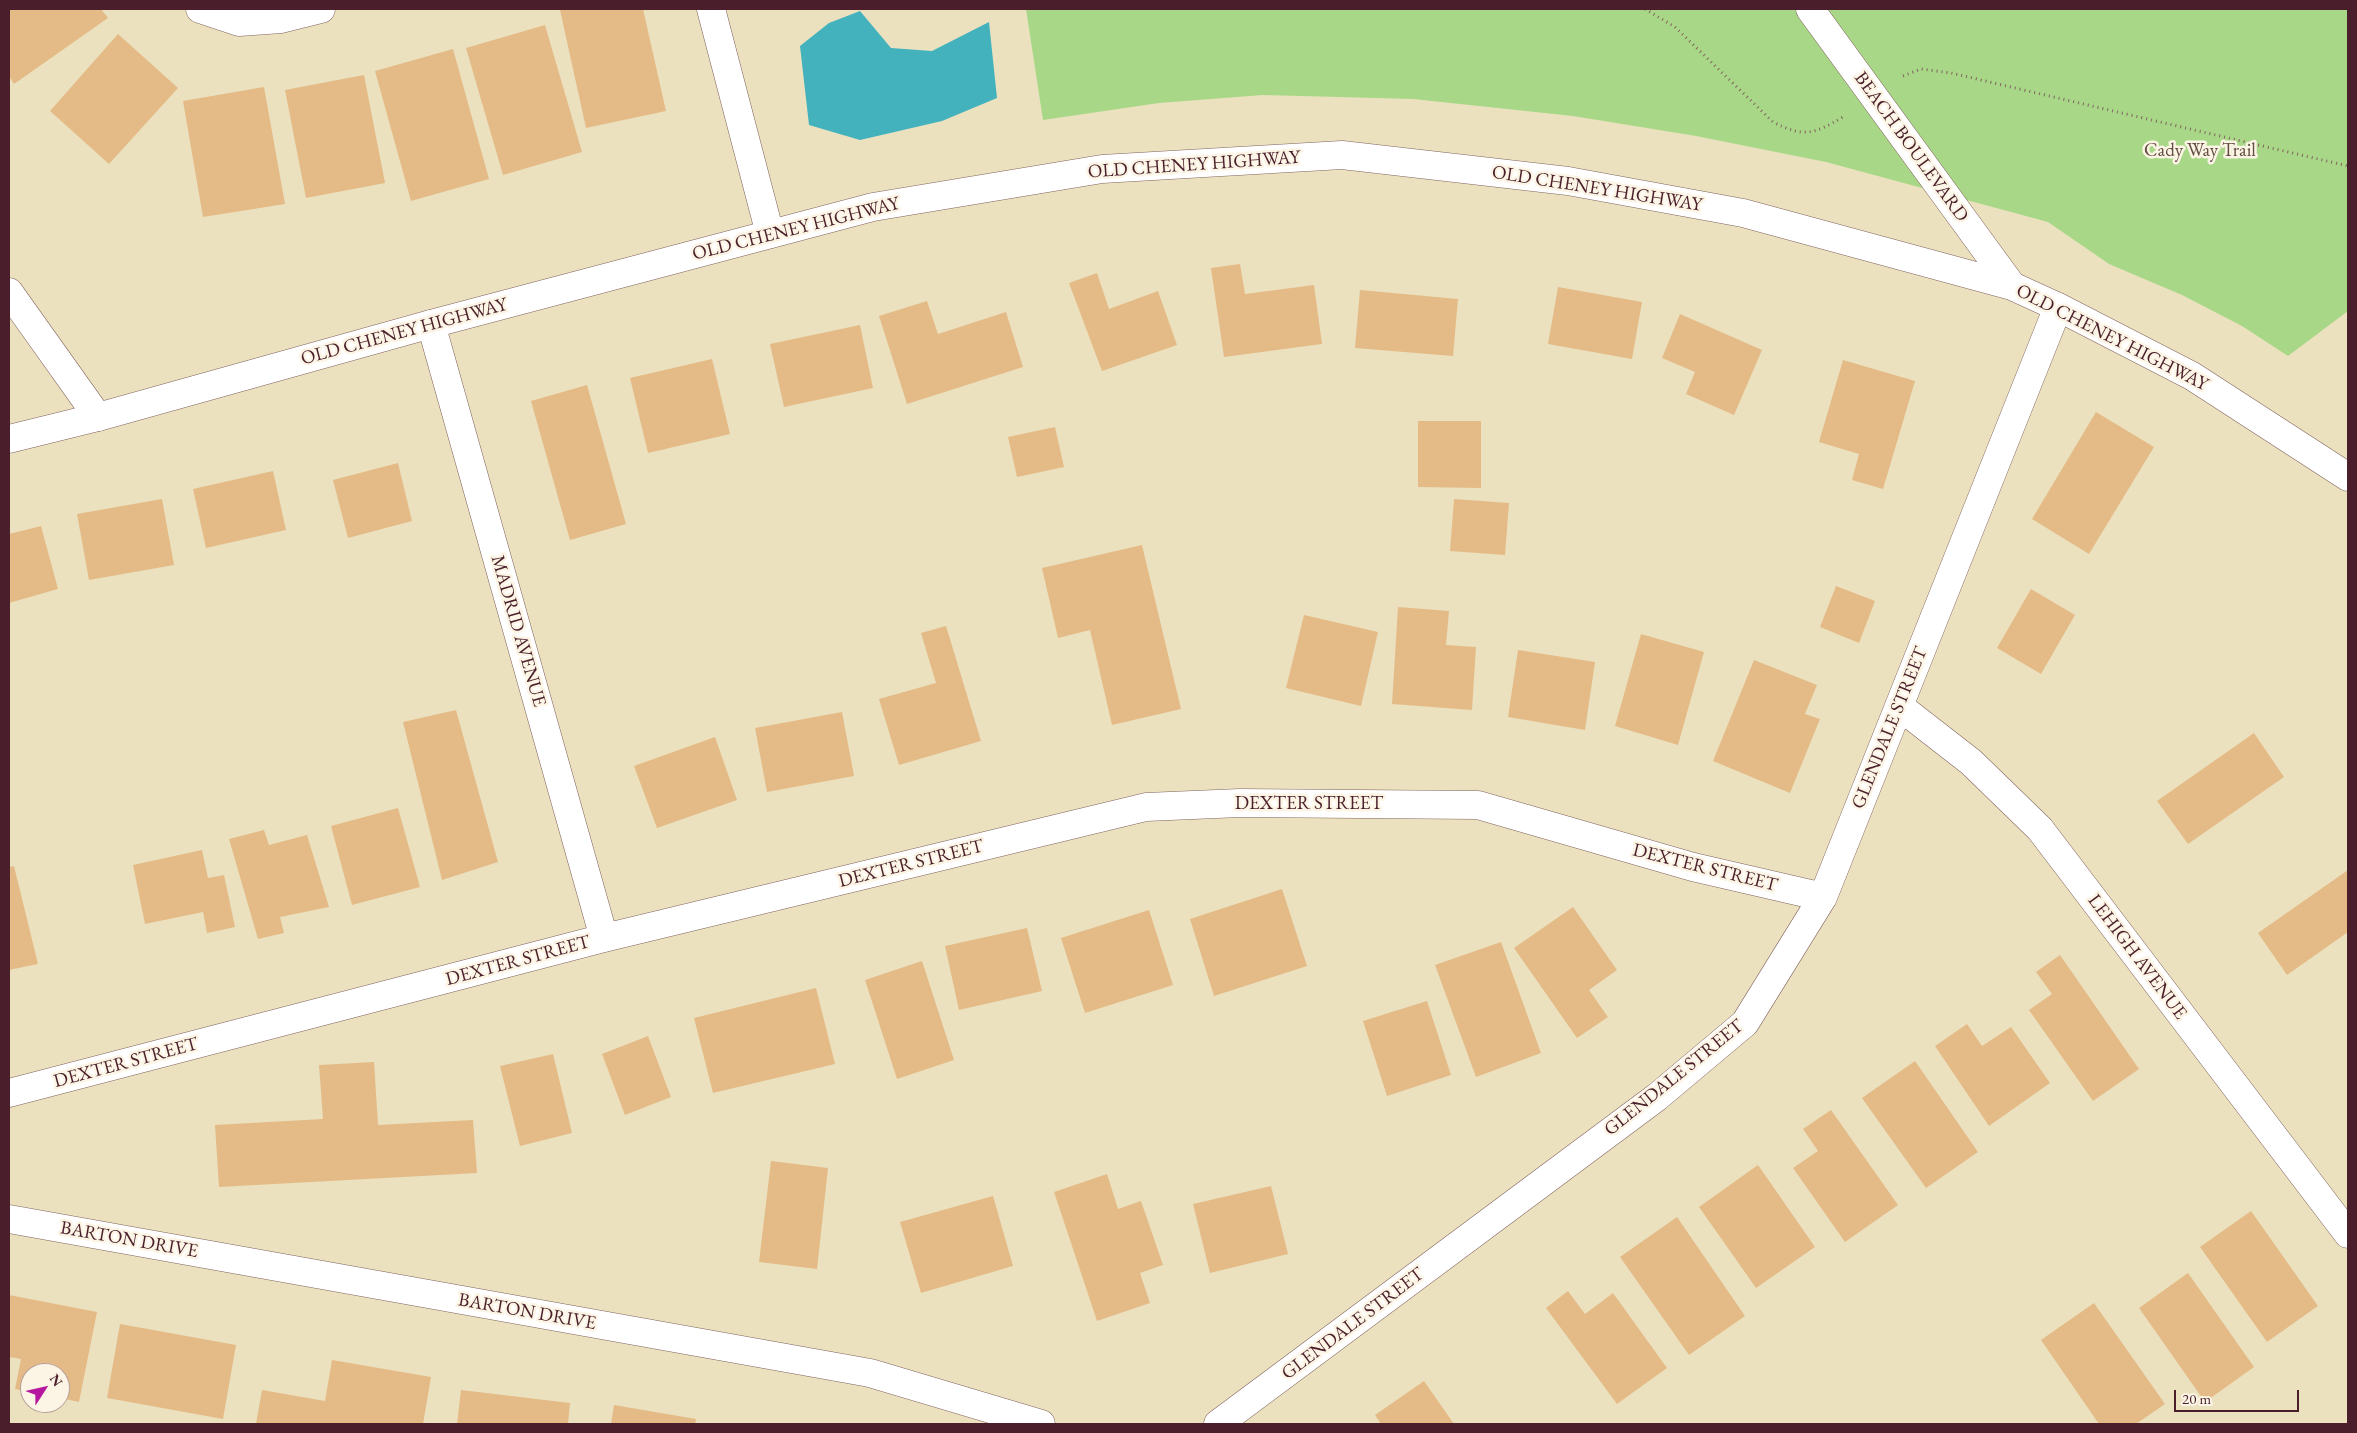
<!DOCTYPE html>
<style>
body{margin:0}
#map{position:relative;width:2357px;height:1433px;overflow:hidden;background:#ebe1bf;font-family:"EB Garamond",serif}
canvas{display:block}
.frame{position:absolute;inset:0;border:10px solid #4a1f2b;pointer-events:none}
.north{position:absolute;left:20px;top:1363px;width:50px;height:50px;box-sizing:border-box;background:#fcf5e5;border:1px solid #b59f9b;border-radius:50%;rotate:55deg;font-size:14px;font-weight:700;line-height:20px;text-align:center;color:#4a1f2b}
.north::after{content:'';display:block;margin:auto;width:18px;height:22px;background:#b5179e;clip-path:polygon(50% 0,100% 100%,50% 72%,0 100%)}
.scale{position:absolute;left:2174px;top:1390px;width:125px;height:22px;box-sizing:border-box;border:2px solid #4a1f2b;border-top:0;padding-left:6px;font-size:15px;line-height:18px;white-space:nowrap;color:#4a1f2b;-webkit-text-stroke:4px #fcf5e5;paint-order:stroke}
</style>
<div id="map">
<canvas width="2357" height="1433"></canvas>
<div class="frame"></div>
<div class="north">N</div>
<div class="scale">20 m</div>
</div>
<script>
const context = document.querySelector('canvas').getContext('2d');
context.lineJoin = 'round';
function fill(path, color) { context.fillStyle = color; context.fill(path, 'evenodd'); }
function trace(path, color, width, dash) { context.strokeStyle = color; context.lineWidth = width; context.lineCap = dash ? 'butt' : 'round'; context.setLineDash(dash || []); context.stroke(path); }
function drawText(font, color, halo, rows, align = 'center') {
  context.font = font + ' "EB Garamond",serif'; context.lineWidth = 5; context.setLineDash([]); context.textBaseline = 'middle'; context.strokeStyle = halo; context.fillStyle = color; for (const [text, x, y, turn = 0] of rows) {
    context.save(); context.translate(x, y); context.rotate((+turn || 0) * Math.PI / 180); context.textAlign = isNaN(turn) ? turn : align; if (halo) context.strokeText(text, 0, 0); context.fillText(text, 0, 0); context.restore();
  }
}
const green = new Path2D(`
 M 1026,9 L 2348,9 L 2348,311 L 2288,356 L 2242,326 L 2182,295 L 2109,264 L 2048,222 L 1826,162 L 1696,136 L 1573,116 L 1413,99 L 1263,95 L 1159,103 L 1043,120 Z`);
const water = new Path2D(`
 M 860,11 L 891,48 L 932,51 L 989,22 L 997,98 L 942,121 L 860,140 L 809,125 L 800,46 L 829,23 Z`);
const building = new Path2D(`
 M 9,9 L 101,9 L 108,18 L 14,84 L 9,76 Z
 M 643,9 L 666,111 L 586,128 L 560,10 Z
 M 545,25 L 582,152 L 503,175 L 466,48 Z
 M 118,34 L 178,88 L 109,164 L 50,111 Z
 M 453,49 L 489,179 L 411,201 L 375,71 Z
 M 364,75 L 385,183 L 306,198 L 285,90 Z
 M 264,87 L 285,204 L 203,217 L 183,101 Z
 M 1240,264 L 1245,294 L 1314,285 L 1322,344 L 1224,357 L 1211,268 Z
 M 1097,273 L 1109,309 L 1158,291 L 1177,345 L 1102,371 L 1069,283 Z
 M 1558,287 L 1642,302 L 1632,359 L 1548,344 Z
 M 1360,290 L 1458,299 L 1453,356 L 1355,348 Z
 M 927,301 L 938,334 L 1006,312 L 1023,367 L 907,404 L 879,316 Z
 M 1680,314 L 1762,350 L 1734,415 L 1686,394 L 1695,372 L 1662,358 Z
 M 860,325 L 873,388 L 784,407 L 770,344 Z
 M 712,359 L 730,434 L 648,453 L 630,378 Z
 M 1843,360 L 1915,381 L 1883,489 L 1852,480 L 1859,454 L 1819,442 Z
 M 587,385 L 626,524 L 570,540 L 531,401 Z
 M 2096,412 L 2154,447 L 2089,554 L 2032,519 Z
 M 1418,421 L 1481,421 L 1481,488 L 1418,487 Z
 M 1055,427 L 1064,467 L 1017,477 L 1008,437 Z
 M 398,463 L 412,521 L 348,538 L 333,480 Z
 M 273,471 L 286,530 L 206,548 L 193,489 Z
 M 162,499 L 174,565 L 89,580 L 77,514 Z
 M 1454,499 L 1509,503 L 1505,555 L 1450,551 Z
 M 41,526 L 58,589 L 9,603 L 9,534 Z
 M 1142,545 L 1181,709 L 1112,725 L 1090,630 L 1058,638 L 1042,568 Z
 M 1836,586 L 1875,601 L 1859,643 L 1820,627 Z
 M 2031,589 L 2075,615 L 2041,674 L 1997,648 Z
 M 1398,607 L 1449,611 L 1446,645 L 1476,647 L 1472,710 L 1392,704 Z
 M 1304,615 L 1378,632 L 1361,706 L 1286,688 Z
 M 946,626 L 981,741 L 899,765 L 879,699 L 936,683 L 921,633 Z
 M 1641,634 L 1704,652 L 1678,745 L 1615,726 Z
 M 1518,650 L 1595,662 L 1585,730 L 1508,717 Z
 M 1754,660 L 1817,685 L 1805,714 L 1820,719 L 1790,793 L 1713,761 Z
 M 456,710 L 498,862 L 442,880 L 403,722 Z
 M 842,712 L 854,776 L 767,792 L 755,728 Z
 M 2254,733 L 2284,777 L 2188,844 L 2157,801 Z
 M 715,737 L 737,800 L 657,828 L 634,766 Z
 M 398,808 L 420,887 L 352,905 L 331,826 Z
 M 264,830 L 269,845 L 307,835 L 329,907 L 280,917 L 284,933 L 258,939 L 229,839 Z
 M 202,850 L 208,878 L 224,875 L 235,927 L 207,933 L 203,912 L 145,924 L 133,865 Z
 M 14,866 L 38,964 L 9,970 L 9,867 Z
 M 2348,870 L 2348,932 L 2287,975 L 2258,933 Z
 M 1282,889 L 1307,966 L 1214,996 L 1190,919 Z
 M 1573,907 L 1617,970 L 1589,990 L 1608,1017 L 1577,1038 L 1514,948 Z
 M 1149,910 L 1173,985 L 1085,1013 L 1061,938 Z
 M 1027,928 L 1042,991 L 959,1010 L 945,946 Z
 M 1501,942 L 1541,1053 L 1476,1077 L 1435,965 Z
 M 2060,955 L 2139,1069 L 2093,1101 L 2029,1010 L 2052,994 L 2036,972 Z
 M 922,961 L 954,1060 L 897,1079 L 865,980 Z
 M 816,988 L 835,1064 L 713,1093 L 694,1018 Z
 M 1427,1001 L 1451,1075 L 1387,1096 L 1363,1021 Z
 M 1967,1024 L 1982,1046 L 2011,1027 L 2050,1083 L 1989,1126 L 1935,1046 Z
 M 648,1036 L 671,1097 L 625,1115 L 602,1054 Z
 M 553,1054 L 572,1133 L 520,1146 L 500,1066 Z
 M 1915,1061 L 1978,1152 L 1926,1188 L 1862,1098 Z
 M 374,1062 L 378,1125 L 473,1120 L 477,1173 L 219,1187 L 215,1125 L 323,1119 L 319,1065 Z
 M 1831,1110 L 1898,1205 L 1845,1242 L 1793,1168 L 1818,1151 L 1803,1129 Z
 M 771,1161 L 828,1168 L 817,1269 L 759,1262 Z
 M 1758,1165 L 1815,1247 L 1756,1288 L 1699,1207 Z
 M 1107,1174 L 1118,1209 L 1141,1201 L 1163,1265 L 1140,1273 L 1150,1303 L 1097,1321 L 1054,1192 Z
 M 1271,1186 L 1288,1254 L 1210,1273 L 1193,1204 Z
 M 993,1196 L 1013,1266 L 921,1293 L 900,1222 Z
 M 2251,1211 L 2318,1306 L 2267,1342 L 2200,1247 Z
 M 1677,1217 L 1745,1316 L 1689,1355 L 1620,1257 Z
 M 2188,1273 L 2254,1367 L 2205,1402 L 2139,1308 Z
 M 1568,1291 L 1585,1314 L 1613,1293 L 1667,1368 L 1617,1404 L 1546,1308 Z
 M 9,1295 L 97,1312 L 79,1402 L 60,1398 L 60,1373 L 30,1373 L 30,1392 L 15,1389 L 21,1359 L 9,1357 Z
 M 2094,1303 L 2165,1404 L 2136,1424 L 2099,1424 L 2041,1340 Z
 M 120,1324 L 236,1345 L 223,1419 L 107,1398 Z
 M 332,1360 L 431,1377 L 423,1424 L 256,1424 L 262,1390 L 325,1401 Z
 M 1424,1381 L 1454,1424 L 1381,1424 L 1375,1415 Z
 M 461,1390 L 570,1403 L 568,1424 L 457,1424 Z
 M 614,1405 L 696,1419 L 695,1424 L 611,1424 Z`);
const path = new Path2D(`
 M 1645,9 L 1675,27 L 1773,122 C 1804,138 1814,134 1843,117
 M 1903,76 L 1921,69 L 1951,73 L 2348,166`);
const minor = new Path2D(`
 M 200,9 L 239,22 L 281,19 L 321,9
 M 711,9 L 770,234
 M 9,292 L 98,417
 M 431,324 L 604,938
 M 1899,706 L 1971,762 L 2040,829 L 2348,1234
 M 9,1093 L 604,938 L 1146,807 L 1240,803 L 1478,805 L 1693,867 L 1823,897
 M 9,1219 L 870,1373 L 1041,1424
 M 1218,1424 L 1657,1097 L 1745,1023 L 1823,897 L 2058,307`);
const tertiary = new Path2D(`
 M 1810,9 L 2012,286
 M 9,439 L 98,417 L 431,324 L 873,207 L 1102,169 L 1342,155 L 1568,181 L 1743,213 L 2012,286 L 2058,307 L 2192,376 L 2348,477`);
const streetNames = [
 ["BEACH BOULEVARD",1911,147,54],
 ["OLD CHENEY HIGHWAY",1194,165,-4],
 ["OLD CHENEY HIGHWAY",1597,189,9],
 ["OLD CHENEY HIGHWAY",796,229,-14],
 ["OLD CHENEY HIGHWAY",404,332,-15],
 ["OLD CHENEY HIGHWAY",2112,338,27],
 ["MADRID AVENUE",518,631,74],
 ["GLENDALE STREET",1890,728,-68],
 ["DEXTER STREET",1309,804],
 ["DEXTER STREET",911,864,-14],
 ["DEXTER STREET",1705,868,14],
 ["LEHIGH AVENUE",2137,957,53],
 ["DEXTER STREET",518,961,-15],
 ["DEXTER STREET",126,1063,-15],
 ["GLENDALE STREET",1674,1078,-39],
 ["BARTON DRIVE",129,1240,10],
 ["BARTON DRIVE",527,1312,10],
 ["GLENDALE STREET",1353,1324,-37]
];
const parkNames = [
 ["Cady Way Trail",2200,151]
];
fill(green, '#a8d887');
fill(water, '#43b2bd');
fill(building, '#e4bb87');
trace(minor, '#82635f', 29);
trace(tertiary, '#82635f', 29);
trace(path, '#82635f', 3, [1, 4]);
trace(minor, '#fff', 28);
trace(tertiary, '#fff', 28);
drawText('19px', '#4a1f2b', '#fcf5e5', streetNames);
drawText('19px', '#624d42', '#fcf5e5', parkNames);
</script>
